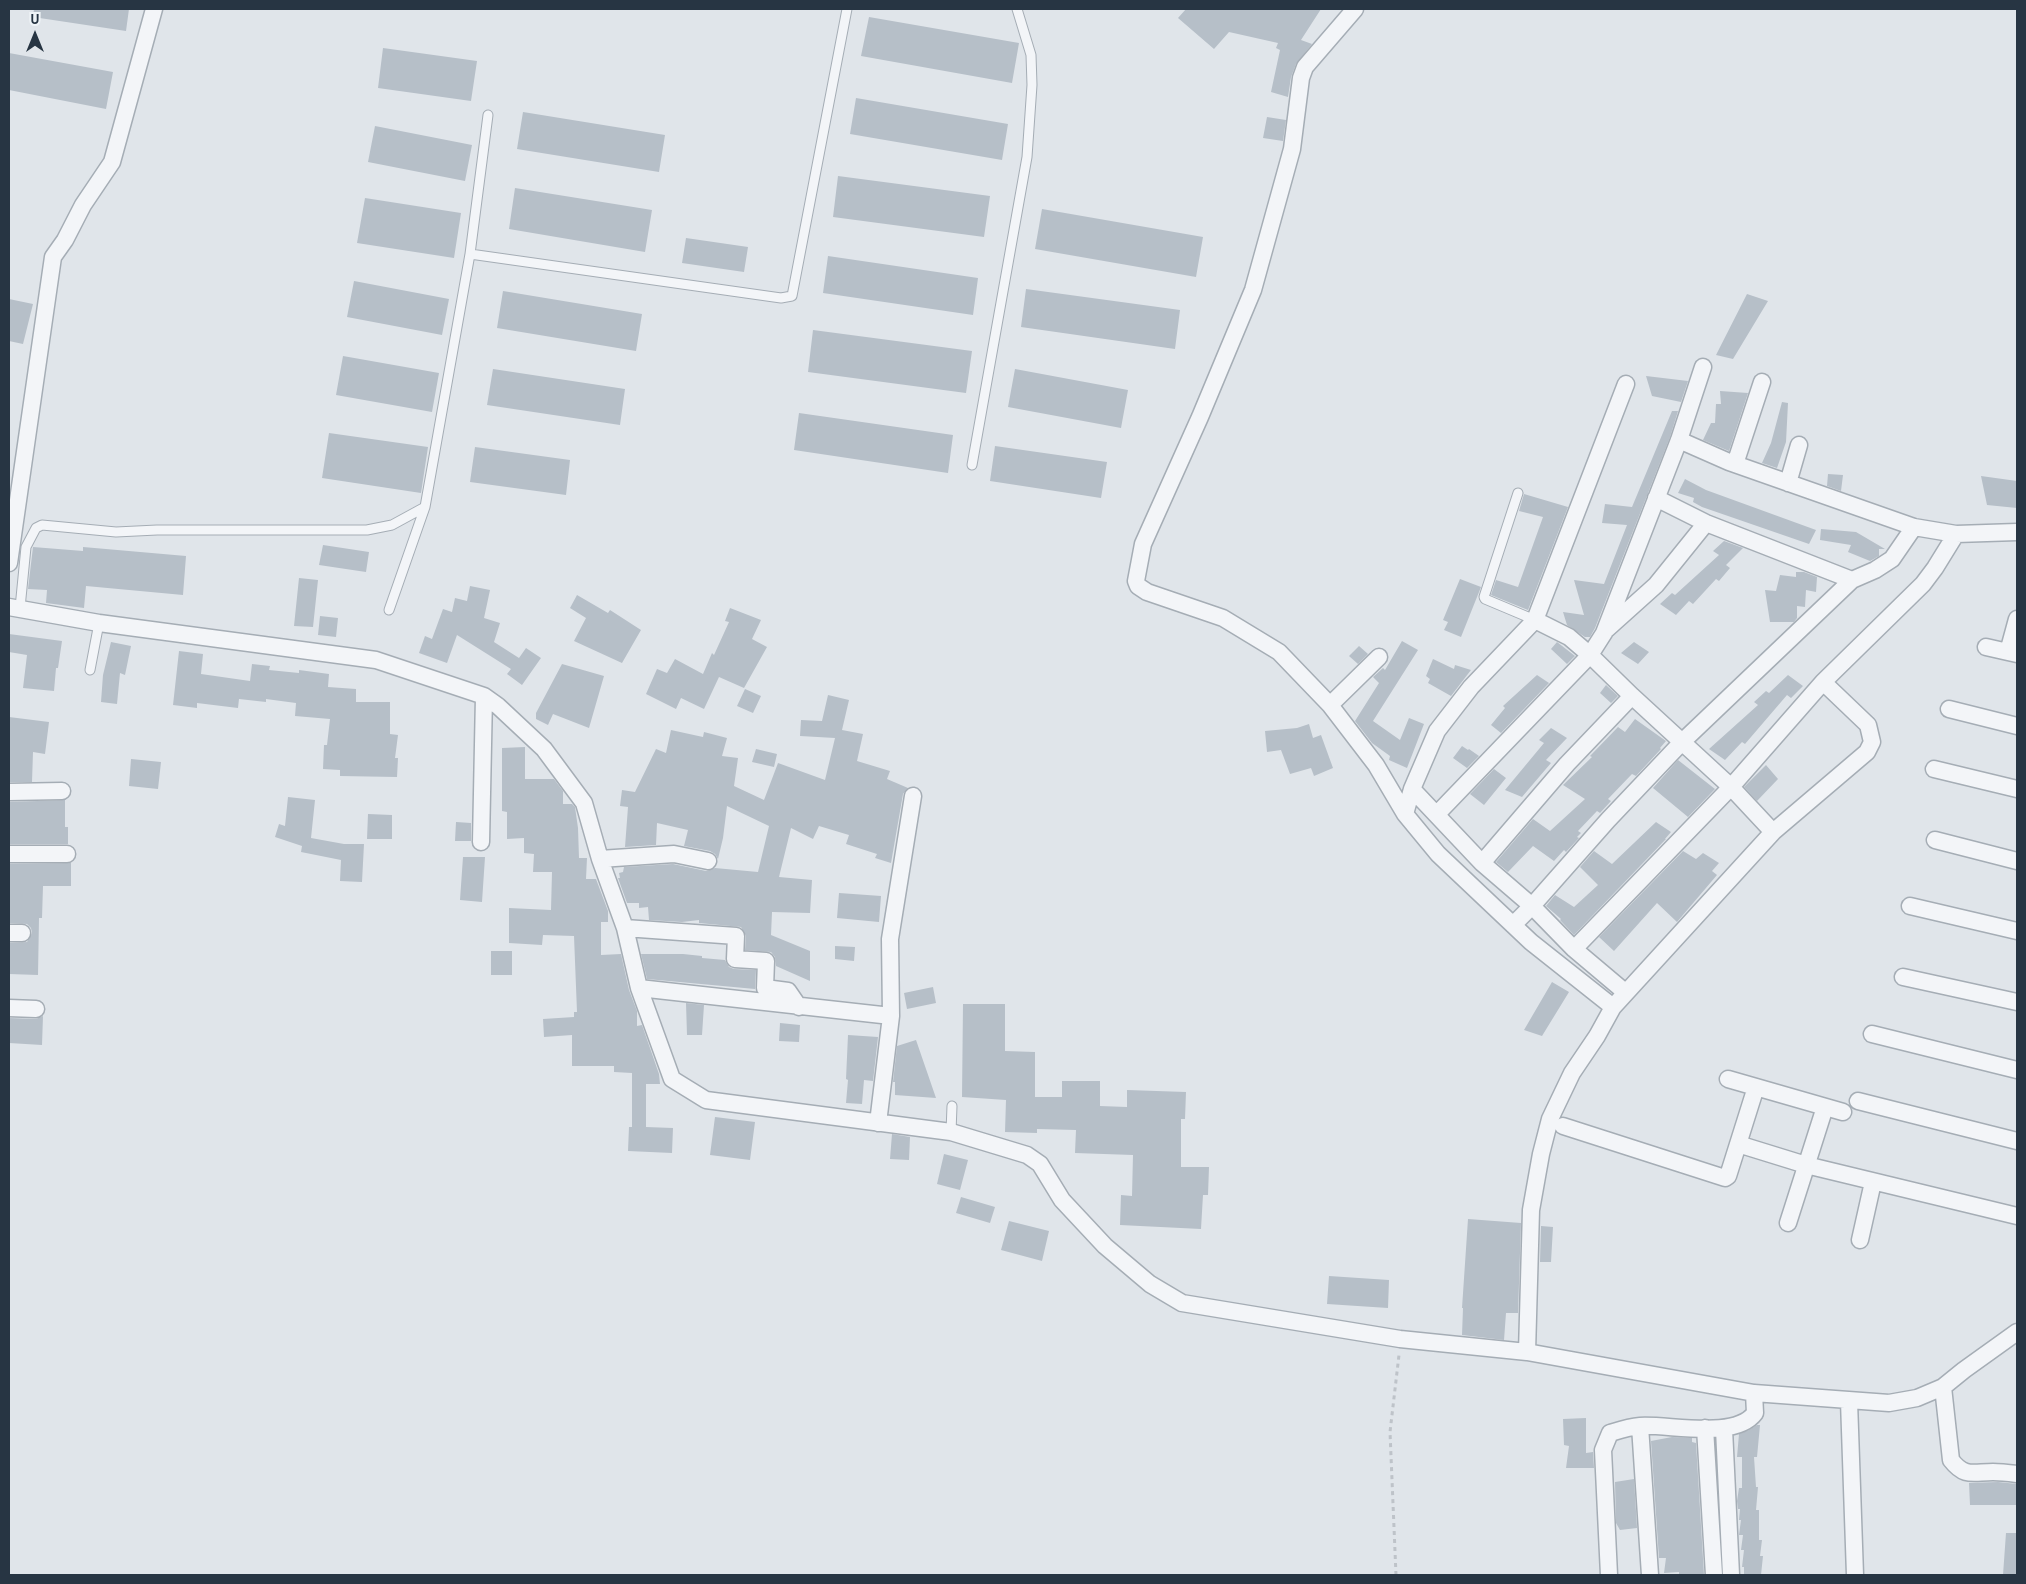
<!DOCTYPE html>
<style>
body{margin:0}
#map{position:relative;width:2026px;height:1584px;overflow:hidden;background:#e0e5ea;font-family:"Alegreya Sans",sans-serif}
canvas{display:block}
.frame{position:absolute;inset:0;border:10px solid #273543;pointer-events:none}
.north{position:absolute;left:10px;top:10px;width:50px;height:50px;-webkit-text-stroke:4px #eff4f7;paint-order:stroke;rotate:0deg;font-size:14px;font-weight:700;line-height:20px;text-align:center;color:#273543}
.north::after{content:'';display:block;margin:auto;width:18px;height:22px;background:#273543;clip-path:polygon(50% 0,100% 100%,50% 72%,0 100%)}
</style>
<div id="map">
<canvas width="2026" height="1584"></canvas>
<div class="frame"></div>
<div class="north">U</div>
</div>
<script>
const context = document.querySelector('canvas').getContext('2d');
context.lineJoin = 'round';
function fill(path, color) { context.fillStyle = color; context.fill(path, 'evenodd'); }
function trace(path, color, width, dash) { context.strokeStyle = color; context.lineWidth = width; context.lineCap = dash ? 'butt' : 'round'; context.setLineDash(dash || []); context.stroke(path); }
const building = new Path2D(`
 M 34,9 L 129,9 L 126,31 L 33,17 Z
 M 1186,9 L 1321,9 L 1301,40 L 1312,44 L 1296,64 L 1291,77 L 1288,97 L 1271,92 L 1280,50 L 1276,48 L 1278,43 L 1229,32 L 1214,49 L 1178,18 Z
 M 869,17 L 1019,43 L 1012,83 L 861,56 Z
 M 383,48 L 477,61 L 471,101 L 378,88 Z
 M 9,53 L 113,72 L 106,109 L 9,90 Z
 M 856,98 L 1008,124 L 1002,160 L 850,134 Z
 M 523,112 L 665,135 L 659,172 L 517,149 Z
 M 1267,117 L 1286,120 L 1283,141 L 1263,138 Z
 M 375,126 L 472,145 L 465,181 L 368,162 Z
 M 838,176 L 990,196 L 984,237 L 833,217 Z
 M 515,188 L 652,210 L 645,252 L 509,229 Z
 M 365,198 L 461,213 L 454,258 L 357,243 Z
 M 1042,209 L 1203,237 L 1196,277 L 1035,249 Z
 M 686,238 L 748,247 L 744,272 L 682,263 Z
 M 828,256 L 978,278 L 973,315 L 823,293 Z
 M 354,281 L 449,299 L 442,335 L 347,317 Z
 M 1026,289 L 1180,310 L 1175,349 L 1021,327 Z
 M 503,291 L 642,314 L 636,351 L 497,328 Z
 M 1747,294 L 1768,301 L 1733,359 L 1716,355 Z
 M 9,299 L 33,304 L 23,344 L 9,341 Z
 M 813,330 L 972,351 L 966,393 L 808,372 Z
 M 343,356 L 439,373 L 432,412 L 336,395 Z
 M 493,369 L 625,389 L 620,425 L 487,405 Z
 M 1015,369 L 1128,390 L 1121,428 L 1008,407 Z
 M 1646,376 L 1688,381 L 1681,402 L 1652,396 Z
 M 1720,391 L 1748,393 L 1729,451 L 1703,440 L 1711,423 L 1715,423 L 1716,404 L 1721,404 Z
 M 1782,402 L 1788,403 L 1786,442 L 1777,468 L 1762,463 L 1771,443 Z
 M 1672,411 L 1678,411 L 1670,437 L 1595,628 L 1590,637 L 1585,637 L 1567,625 L 1563,612 L 1584,615 L 1574,580 L 1604,584 L 1627,525 L 1602,523 L 1605,504 L 1632,507 Z
 M 799,413 L 953,435 L 948,473 L 794,450 Z
 M 329,433 L 428,447 L 421,493 L 322,478 Z
 M 995,446 L 1107,462 L 1101,498 L 990,481 Z
 M 475,447 L 570,460 L 566,495 L 470,482 Z
 M 1828,474 L 1843,475 L 1841,491 L 1827,486 Z
 M 1981,476 L 2017,481 L 2017,508 L 1987,505 Z
 M 1685,479 L 1706,490 L 1816,530 L 1809,544 L 1702,507 L 1693,502 L 1694,498 L 1678,493 Z
 M 1524,494 L 1568,507 L 1528,610 L 1491,595 L 1496,580 L 1518,587 L 1543,517 L 1519,511 Z
 M 1821,529 L 1856,532 L 1885,549 L 1879,549 L 1879,556 L 1870,561 L 1848,552 L 1851,545 L 1820,540 Z
 M 1724,541 L 1743,548 L 1726,565 L 1730,568 L 1719,581 L 1716,579 L 1693,604 L 1689,601 L 1676,615 L 1660,604 L 1672,593 L 1675,595 L 1719,555 L 1713,551 Z
 M 323,545 L 369,552 L 366,572 L 319,565 Z
 M 33,547 L 83,551 L 83,547 L 186,556 L 183,595 L 86,586 L 84,608 L 46,603 L 47,590 L 28,589 Z
 M 1796,572 L 1804,572 L 1817,577 L 1816,592 L 1806,590 L 1805,607 L 1797,606 L 1797,618 L 1794,622 L 1770,622 L 1765,590 L 1776,591 L 1780,575 L 1796,577 Z
 M 299,578 L 318,580 L 313,627 L 294,626 Z
 M 1460,579 L 1481,587 L 1461,637 L 1444,630 L 1448,622 L 1443,620 Z
 M 470,586 L 490,590 L 484,618 L 500,623 L 494,642 L 519,658 L 526,648 L 541,658 L 522,685 L 507,674 L 511,669 L 457,635 L 447,663 L 419,653 L 425,636 L 432,639 L 443,609 L 452,612 L 455,598 L 467,601 Z
 M 577,595 L 608,613 L 610,610 L 641,630 L 622,663 L 574,641 L 586,618 L 570,608 Z
 M 730,608 L 761,620 L 752,639 L 767,647 L 744,688 L 719,677 L 704,709 L 681,698 L 676,709 L 646,694 L 657,669 L 667,673 L 675,659 L 703,674 L 712,653 L 714,655 L 729,622 L 725,621 Z
 M 320,616 L 338,618 L 336,637 L 318,635 Z
 M 9,634 L 62,641 L 58,668 L 56,668 L 54,691 L 23,688 L 27,655 L 9,652 Z
 M 1402,641 L 1418,650 L 1373,721 L 1400,740 L 1409,718 L 1424,724 L 1407,768 L 1389,760 L 1390,756 L 1372,743 L 1355,721 L 1379,683 L 1373,677 L 1383,668 L 1385,670 Z
 M 111,642 L 131,646 L 125,675 L 120,673 L 117,704 L 101,702 L 103,675 Z
 M 1557,642 L 1575,656 L 1567,664 L 1551,649 Z
 M 1634,642 L 1649,652 L 1638,664 L 1621,653 Z
 M 1359,646 L 1368,654 L 1358,664 L 1349,656 Z
 M 179,651 L 203,654 L 201,674 L 250,681 L 252,664 L 270,666 L 269,670 L 299,673 L 299,670 L 329,674 L 328,687 L 356,689 L 356,702 L 390,702 L 390,734 L 398,735 L 395,758 L 398,758 L 397,777 L 340,776 L 340,770 L 323,769 L 324,745 L 327,745 L 330,719 L 295,716 L 296,703 L 266,699 L 266,702 L 239,699 L 238,708 L 197,703 L 197,708 L 173,705 Z
 M 1433,659 L 1454,669 L 1455,665 L 1471,670 L 1451,696 L 1428,683 L 1430,679 L 1426,676 Z
 M 562,664 L 604,676 L 589,728 L 553,714 L 548,725 L 536,719 L 536,713 Z
 M 1537,675 L 1549,683 L 1501,733 L 1491,725 L 1505,708 L 1503,706 Z
 M 1788,675 L 1803,686 L 1791,698 L 1787,695 L 1745,744 L 1742,742 L 1725,760 L 1709,749 L 1758,705 L 1754,702 L 1766,691 L 1769,693 Z
 M 1606,685 L 1618,696 L 1611,703 L 1600,693 Z
 M 745,689 L 761,696 L 753,713 L 737,706 Z
 M 828,695 L 849,700 L 842,730 L 863,734 L 857,761 L 890,771 L 887,779 L 908,788 L 903,794 L 891,863 L 875,858 L 877,854 L 846,844 L 849,835 L 819,826 L 813,839 L 791,828 L 779,877 L 812,880 L 810,913 L 772,912 L 771,935 L 810,951 L 810,981 L 776,966 L 775,957 L 771,952 L 745,950 L 746,936 L 741,927 L 699,923 L 699,920 L 682,922 L 649,920 L 648,907 L 639,908 L 639,903 L 627,903 L 618,878 L 620,878 L 619,873 L 623,872 L 624,867 L 673,864 L 706,871 L 715,868 L 758,872 L 769,826 L 727,806 L 723,838 L 718,859 L 715,854 L 710,851 L 684,846 L 688,830 L 657,823 L 656,845 L 625,847 L 628,807 L 620,806 L 622,790 L 635,792 L 656,749 L 666,753 L 671,730 L 703,737 L 704,732 L 727,738 L 722,756 L 738,758 L 734,786 L 764,800 L 778,763 L 825,780 L 835,738 L 800,736 L 801,720 L 822,721 Z
 M 9,717 L 49,722 L 45,754 L 33,752 L 32,782 L 9,782 Z
 M 1635,719 L 1666,741 L 1660,748 L 1661,749 L 1636,776 L 1632,774 L 1608,799 L 1611,801 L 1600,813 L 1597,811 L 1578,831 L 1581,833 L 1577,837 L 1579,838 L 1566,852 L 1564,850 L 1554,861 L 1533,846 L 1508,872 L 1496,862 L 1533,819 L 1550,831 L 1585,799 L 1563,785 L 1592,757 L 1590,756 L 1618,727 L 1625,732 Z
 M 1309,724 L 1313,738 L 1321,735 L 1333,768 L 1314,776 L 1311,768 L 1290,774 L 1281,750 L 1267,752 L 1265,731 L 1297,728 Z
 M 1551,728 L 1567,738 L 1546,760 L 1551,763 L 1522,797 L 1505,790 L 1544,743 L 1539,740 Z
 M 1462,746 L 1468,750 L 1469,749 L 1479,756 L 1467,768 L 1453,758 Z
 M 525,747 L 525,779 L 554,779 L 563,791 L 563,804 L 572,804 L 575,807 L 578,828 L 579,858 L 587,858 L 586,879 L 596,879 L 608,911 L 608,922 L 601,922 L 601,955 L 621,954 L 629,990 L 637,1011 L 637,1026 L 642,1025 L 659,1074 L 660,1084 L 646,1084 L 646,1127 L 673,1128 L 672,1153 L 628,1151 L 629,1127 L 632,1127 L 632,1073 L 614,1072 L 614,1066 L 572,1066 L 572,1035 L 544,1037 L 543,1019 L 574,1017 L 574,1012 L 577,1012 L 574,936 L 543,935 L 542,945 L 509,943 L 509,908 L 551,910 L 552,872 L 533,872 L 534,854 L 524,853 L 524,838 L 507,839 L 507,812 L 502,811 L 502,748 Z
 M 756,749 L 777,754 L 774,767 L 752,762 Z
 M 131,759 L 161,762 L 158,789 L 129,786 Z
 M 1678,760 L 1715,789 L 1688,817 L 1653,788 Z
 M 1766,765 L 1778,779 L 1757,801 L 1744,787 Z
 M 1494,769 L 1506,778 L 1484,805 L 1470,794 Z
 M 288,797 L 315,800 L 311,838 L 344,844 L 364,844 L 362,882 L 340,881 L 341,860 L 301,852 L 302,846 L 275,837 L 279,824 L 285,826 Z
 M 65,800 L 65,827 L 68,827 L 68,844 L 9,844 L 9,802 Z
 M 368,814 L 392,815 L 392,839 L 367,839 Z
 M 456,822 L 471,823 L 471,841 L 455,841 Z
 M 1656,822 L 1671,832 L 1665,839 L 1666,839 L 1574,935 L 1560,920 L 1561,919 L 1546,906 L 1555,895 L 1574,907 L 1598,885 L 1580,867 L 1594,851 L 1612,864 Z
 M 1683,851 L 1696,859 L 1703,853 L 1719,863 L 1712,871 L 1717,875 L 1677,922 L 1657,903 L 1614,951 L 1599,937 Z
 M 463,857 L 485,857 L 482,902 L 460,900 Z
 M 71,863 L 71,886 L 43,886 L 42,918 L 39,918 L 38,975 L 9,974 L 9,943 L 27,942 L 32,933 L 31,928 L 27,924 L 9,923 L 9,864 Z
 M 839,893 L 881,896 L 879,922 L 837,918 Z
 M 835,946 L 855,947 L 854,961 L 835,959 Z
 M 491,951 L 512,951 L 512,975 L 491,975 Z
 M 641,954 L 683,954 L 702,956 L 702,958 L 725,960 L 729,967 L 734,969 L 756,970 L 755,989 L 647,979 Z
 M 1552,982 L 1569,992 L 1542,1036 L 1524,1030 Z
 M 933,987 L 936,1003 L 907,1009 L 904,993 Z
 M 686,1003 L 704,1005 L 702,1035 L 687,1035 Z
 M 963,1004 L 1005,1004 L 1005,1051 L 1035,1052 L 1035,1097 L 1062,1097 L 1062,1081 L 1100,1081 L 1100,1106 L 1127,1107 L 1127,1090 L 1186,1092 L 1185,1119 L 1181,1119 L 1181,1167 L 1209,1167 L 1208,1195 L 1203,1195 L 1201,1229 L 1120,1225 L 1121,1195 L 1132,1196 L 1133,1155 L 1075,1153 L 1076,1130 L 1037,1129 L 1037,1133 L 1005,1132 L 1006,1100 L 962,1097 Z
 M 43,1016 L 42,1045 L 9,1043 L 9,1018 L 36,1019 Z
 M 780,1023 L 800,1025 L 799,1042 L 779,1041 Z
 M 848,1035 L 878,1037 L 873,1081 L 864,1080 L 862,1104 L 846,1103 L 848,1080 L 846,1079 Z
 M 916,1040 L 936,1098 L 895,1095 L 895,1082 L 893,1082 L 897,1046 Z
 M 715,1117 L 755,1122 L 750,1160 L 710,1155 Z
 M 892,1134 L 910,1137 L 909,1160 L 890,1159 Z
 M 944,1154 L 968,1160 L 960,1190 L 937,1184 Z
 M 961,1197 L 995,1207 L 990,1223 L 956,1213 Z
 M 1468,1219 L 1521,1223 L 1518,1313 L 1506,1313 L 1504,1340 L 1462,1335 L 1463,1308 L 1462,1308 Z
 M 1009,1221 L 1049,1231 L 1042,1261 L 1001,1250 Z
 M 1541,1226 L 1553,1227 L 1551,1262 L 1540,1262 Z
 M 1329,1276 L 1389,1280 L 1388,1308 L 1327,1304 Z
 M 1586,1418 L 1586,1453 L 1593,1452 L 1594,1468 L 1566,1468 L 1569,1446 L 1564,1445 L 1563,1419 Z
 M 1757,1425 L 1760,1425 L 1757,1457 L 1754,1457 L 1756,1487 L 1758,1487 L 1756,1510 L 1759,1510 L 1759,1540 L 1762,1540 L 1760,1556 L 1763,1556 L 1761,1575 L 1744,1575 L 1744,1567 L 1742,1567 L 1744,1550 L 1741,1550 L 1743,1535 L 1739,1535 L 1741,1520 L 1739,1520 L 1740,1509 L 1738,1509 L 1737,1501 L 1739,1488 L 1742,1488 L 1742,1457 L 1737,1457 L 1739,1434 L 1749,1430 Z
 M 1672,1437 L 1692,1438 L 1692,1442 L 1696,1443 L 1704,1575 L 1679,1575 L 1679,1572 L 1664,1573 L 1666,1558 L 1659,1558 L 1651,1441 Z
 M 1634,1479 L 1637,1528 L 1620,1530 L 1616,1523 L 1615,1482 Z
 M 1998,1482 L 2017,1484 L 2017,1505 L 1970,1505 L 1969,1483 Z
 M 2006,1533 L 2017,1533 L 2017,1575 L 2003,1575 Z`);
const path = new Path2D(`
 M 1396,1575 L 1390,1432 L 1399,1355`);
const service = new Path2D(`
 M 470,254 L 781,298 L 792,296 L 847,9
 M 972,465 L 1027,157 L 1032,85 L 1031,55 L 1017,9
 M 1518,493 L 1484,597 L 1485,599 L 1535,620
 M 20,608 L 26,547 L 36,528 L 42,525 L 116,532 L 157,530 L 367,530 L 392,525 L 425,507
 M 389,610 L 425,507 L 470,254 L 488,115
 M 90,670 L 99,623
 M 951,1132 L 952,1106`);
const minor = new Path2D(`
 M 1355,9 L 1305,67 L 1301,78 L 1292,149 L 1253,290 L 1200,417 L 1143,544 L 1136,581 L 1138,586 L 1147,592 L 1223,618 L 1279,652 L 1330,705 L 1376,765 L 1405,814 L 1438,854 L 1531,942 L 1613,1007
 M 1679,440 L 1729,462 L 1914,527 L 1956,534 L 2017,532
 M 1735,464 L 1762,382
 M 1788,483 L 1799,445
 M 1656,498 L 1706,523 L 1852,580
 M 9,563 L 53,257 L 65,240 L 83,205 L 112,162 L 154,9
 M 9,607 L 99,623 L 376,660 L 484,696 L 498,706 L 544,749 L 584,803 L 600,859 L 625,928 L 639,988 L 672,1079 L 706,1100 L 951,1132 L 1027,1155 L 1040,1164 L 1062,1200 L 1105,1246 L 1150,1284 L 1182,1303 L 1400,1339 L 1527,1352 L 1754,1393 L 1889,1403 L 1917,1398 L 1943,1387 L 1964,1370 L 2017,1332
 M 2017,619 L 2008,652 L 2017,654
 M 1535,620 L 1626,384
 M 1607,629 L 1656,585 L 1706,523
 M 1986,647 L 2008,652
 M 1330,705 L 1379,657
 M 1949,709 L 2017,726
 M 1934,769 L 2017,789
 M 1412,789 L 1482,863 L 1532,906 L 1574,949 L 1625,992
 M 9,792 L 62,791
 M 1405,814 L 1412,789 L 1437,731 L 1471,687 L 1535,620 L 1569,637 L 1590,655 L 1632,696 L 1731,787 L 1773,832 L 1613,1007 L 1597,1036 L 1572,1073 L 1550,1119 L 1541,1154 L 1531,1210 L 1527,1352
 M 1437,814 L 1590,655 L 1604,633 L 1679,440 L 1703,367
 M 1773,832 L 1867,752 L 1872,742 L 1868,725 L 1823,682
 M 1935,840 L 2017,861
 M 481,842 L 484,696
 M 9,854 L 67,854
 M 600,859 L 674,854 L 708,861
 M 1482,863 L 1567,764 L 1632,696
 M 1910,906 L 2017,931
 M 1513,925 L 1532,906 L 1608,820 L 1682,742 L 1852,580 L 1875,570 L 1892,559 L 1914,527
 M 625,928 L 736,936 L 735,959 L 766,961 L 765,988 L 788,991 L 799,1007
 M 9,933 L 22,933
 M 1574,949 L 1731,787 L 1823,682 L 1923,584 L 1935,568 L 1956,534
 M 1903,977 L 2017,1002
 M 639,988 L 891,1016 L 878,1123
 M 9,1008 L 36,1009
 M 891,1016 L 890,939 L 913,796
 M 1872,1034 L 2017,1070
 M 1728,1079 L 1843,1112
 M 1858,1101 L 2017,1141
 M 1563,1126 L 1725,1178 L 1728,1176 L 1756,1087
 M 1738,1144 L 1806,1165 L 2017,1216
 M 1788,1223 L 1825,1107
 M 1860,1240 L 1873,1182
 M 1943,1387 L 1951,1460 C 1965,1478 1973,1472 1993,1472 C 2001,1472 2009,1473 2017,1474
 M 1849,1401 L 1855,1575
 M 1640,1426 L 1650,1575
 M 1705,1428 L 1714,1575
 M 1724,1429 L 1731,1575
 M 1609,1575 L 1603,1450 L 1610,1433 C 1620,1430 1629,1427 1640,1426 C 1670,1424 1735,1440 1755,1413 L 1754,1393`);
fill(building, '#b6bfc8');
trace(service, '#a5adb5', 11);
trace(minor, '#a5adb5', 19);
trace(path, '#bec3c9', 3, [4, 4]);
trace(service, '#f3f5f8', 9);
trace(minor, '#f3f5f8', 16);
</script>
